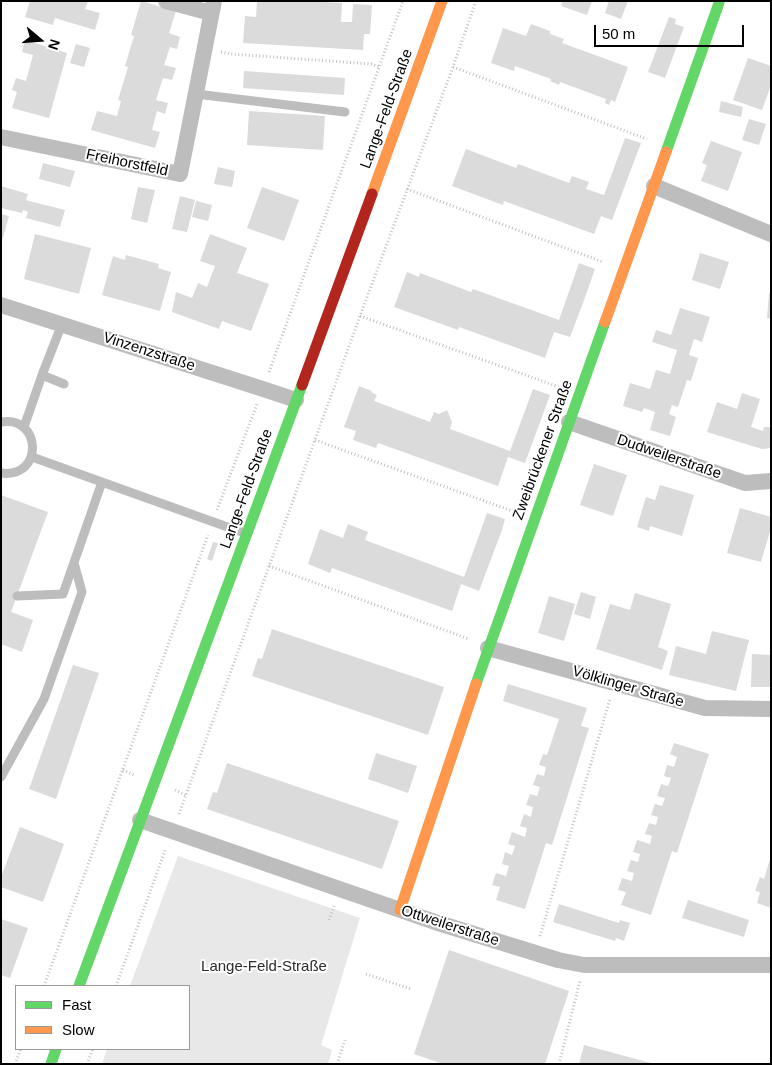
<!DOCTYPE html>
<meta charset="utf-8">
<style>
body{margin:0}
#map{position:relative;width:772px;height:1065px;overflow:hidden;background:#fff;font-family:Arial,sans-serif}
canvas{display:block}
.frame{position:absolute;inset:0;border:2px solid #000;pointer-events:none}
.legend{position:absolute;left:15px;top:985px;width:175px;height:65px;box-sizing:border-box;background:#fff;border:1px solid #999;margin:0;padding:6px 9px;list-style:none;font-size:15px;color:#000}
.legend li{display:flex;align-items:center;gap:10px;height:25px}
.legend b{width:25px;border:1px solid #999}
.north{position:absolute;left:15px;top:15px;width:50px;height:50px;-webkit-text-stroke:4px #fff;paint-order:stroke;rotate:108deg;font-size:14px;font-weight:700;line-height:20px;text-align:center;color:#000}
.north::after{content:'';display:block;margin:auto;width:18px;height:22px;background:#000;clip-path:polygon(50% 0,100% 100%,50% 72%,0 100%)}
.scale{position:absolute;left:594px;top:25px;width:150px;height:22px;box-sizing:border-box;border:2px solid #000;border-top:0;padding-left:6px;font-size:15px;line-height:18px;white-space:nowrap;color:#000;-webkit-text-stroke:4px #fff;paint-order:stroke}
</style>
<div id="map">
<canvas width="772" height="1065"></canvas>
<div class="frame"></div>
<ul class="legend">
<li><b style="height:6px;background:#63d668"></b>Fast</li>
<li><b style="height:6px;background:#ff974d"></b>Slow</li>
</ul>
<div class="north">N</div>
<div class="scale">50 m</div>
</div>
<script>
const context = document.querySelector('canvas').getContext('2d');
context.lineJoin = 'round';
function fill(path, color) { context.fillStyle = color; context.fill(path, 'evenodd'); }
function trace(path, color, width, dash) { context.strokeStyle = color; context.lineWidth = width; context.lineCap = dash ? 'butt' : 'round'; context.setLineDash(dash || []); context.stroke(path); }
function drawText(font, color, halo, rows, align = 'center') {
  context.font = font + ' Arial,sans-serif'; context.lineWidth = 4; context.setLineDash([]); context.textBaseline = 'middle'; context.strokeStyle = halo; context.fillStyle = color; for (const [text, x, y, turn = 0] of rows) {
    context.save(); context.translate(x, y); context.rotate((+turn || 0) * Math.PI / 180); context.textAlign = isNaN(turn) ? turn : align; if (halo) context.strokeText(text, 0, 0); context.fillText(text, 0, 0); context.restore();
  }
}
const green = new Path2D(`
 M 178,856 L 360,918 L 321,1045 L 332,1050 L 328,1064 L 102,1064 L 107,1049 L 189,1049 L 189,986 L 130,986 Z`);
const building = new Path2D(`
 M 30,1 L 88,1 L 85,9 L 100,13 L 95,30 L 55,18 L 53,25 L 25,17 Z
 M 141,1 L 176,11 L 169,33 L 180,37 L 177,49 L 170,47 L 164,65 L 176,68 L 172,80 L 163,78 L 156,100 L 168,103 L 165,114 L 157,111 L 152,130 L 160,132 L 155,148 L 91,130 L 97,111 L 117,116 L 121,101 L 118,100 L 128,67 L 125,66 L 134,36 L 131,35 Z
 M 257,1 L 307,1 L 342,3 L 341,22 L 352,22 L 353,4 L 372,5 L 370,34 L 364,34 L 363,50 L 243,43 L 245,16 L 256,17 Z
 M 563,1 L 592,1 L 587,15 L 561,6 Z
 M 609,1 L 628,1 L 621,19 L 605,13 Z
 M 669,17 L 676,19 L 675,24 L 684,27 L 665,78 L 648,72 Z
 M 531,24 L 550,31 L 550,34 L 564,39 L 562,43 L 628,67 L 615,102 L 611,100 L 609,105 L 605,103 L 606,99 L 560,82 L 559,85 L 550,81 L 551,79 L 515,66 L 514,71 L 491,63 L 503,28 L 526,36 Z
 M 25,40 L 67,53 L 49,118 L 12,108 L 17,92 L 12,90 L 16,78 L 26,81 L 33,55 L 22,52 Z
 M 76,44 L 90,48 L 84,67 L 70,63 Z
 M 748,58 L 771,66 L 771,85 L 762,110 L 733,100 Z
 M 244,71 L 345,78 L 344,95 L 243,88 Z
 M 721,101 L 743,107 L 741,117 L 719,112 Z
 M 249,111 L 325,116 L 323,150 L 247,145 Z
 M 749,119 L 766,124 L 759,145 L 742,140 Z
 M 625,138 L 641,143 L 612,220 L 601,216 L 594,234 L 504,201 L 503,205 L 452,186 L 466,149 L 516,168 L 518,164 L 569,183 L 572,176 L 589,182 L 586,189 L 604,195 Z
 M 711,141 L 742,152 L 728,191 L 701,181 L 707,165 L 702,163 Z
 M 43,163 L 75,171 L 70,187 L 39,179 Z
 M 218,167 L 235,171 L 232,187 L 214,184 Z
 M 1,186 L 28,194 L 26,200 L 29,201 L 65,210 L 60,227 L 26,218 L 28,212 L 26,211 L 23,210 L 22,213 L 1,208 Z
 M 138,187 L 155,190 L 147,223 L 131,219 Z
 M 262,187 L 299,200 L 284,241 L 247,228 Z
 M 180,196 L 195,200 L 187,232 L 172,229 Z
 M 196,201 L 212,205 L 208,221 L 192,217 Z
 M 1,214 L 9,216 L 2,241 L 1,241 Z
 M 35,234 L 91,248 L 79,294 L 24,279 Z
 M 210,234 L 247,248 L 237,273 L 269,284 L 251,331 L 222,321 L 219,329 L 172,312 L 176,292 L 192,298 L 198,283 L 207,287 L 215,266 L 200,261 Z
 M 700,253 L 729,262 L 720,289 L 692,280 Z
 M 126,255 L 159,264 L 158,268 L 171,272 L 160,311 L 102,295 L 113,256 L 125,260 Z
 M 579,263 L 595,269 L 583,303 L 570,337 L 554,332 L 545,358 L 459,327 L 458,330 L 394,307 L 407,272 L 419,277 L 420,273 L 471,292 L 473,289 L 559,320 Z
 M 769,293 L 771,293 L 771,319 L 767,318 Z
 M 680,308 L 710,317 L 702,342 L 694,339 L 689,355 L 698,358 L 691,381 L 687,380 L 678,407 L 672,405 L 669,414 L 676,417 L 670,436 L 650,430 L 655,412 L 644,408 L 642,412 L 623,406 L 630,383 L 650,389 L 656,370 L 670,374 L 677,350 L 652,342 L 656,330 L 671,335 Z
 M 359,386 L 372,391 L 371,392 L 377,395 L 374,401 L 430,422 L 434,412 L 439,414 L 447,410 L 452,422 L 450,429 L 510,451 L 533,389 L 550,395 L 525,463 L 508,457 L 498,486 L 378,443 L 376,448 L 353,440 L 356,431 L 344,427 Z
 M 742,393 L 760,399 L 751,427 L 763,431 L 764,427 L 771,427 L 771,448 L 762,449 L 707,432 L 717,402 L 737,409 Z
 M 594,464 L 627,475 L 613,516 L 580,505 Z
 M 660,485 L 694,495 L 682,536 L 650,526 L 649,531 L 637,527 L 646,497 L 655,500 Z
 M 1,495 L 48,512 L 11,612 L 33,620 L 22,652 L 1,644 Z
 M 740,508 L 771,517 L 771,528 L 761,562 L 727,553 Z
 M 487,513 L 505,519 L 502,530 L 479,591 L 461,584 L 452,611 L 332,568 L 330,573 L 308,564 L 320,529 L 343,538 L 348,524 L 368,532 L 365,540 L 464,577 Z
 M 213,542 L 218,543 L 212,561 L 207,559 Z
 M 581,592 L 596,597 L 590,619 L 574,614 Z
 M 635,593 L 671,604 L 658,647 L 668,651 L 662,670 L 596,649 L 610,604 L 630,610 Z
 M 549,596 L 575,604 L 564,641 L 538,633 Z
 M 272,629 L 444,687 L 428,735 L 252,676 L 258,658 L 262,659 Z
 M 712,631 L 749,640 L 736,691 L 669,675 L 676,646 L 706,654 Z
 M 752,654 L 771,655 L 771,687 L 751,687 Z
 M 73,665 L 99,673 L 56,799 L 29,789 Z
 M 508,684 L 587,708 L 581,726 L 589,728 L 552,845 L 546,843 L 525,909 L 496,900 L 500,887 L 492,885 L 496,873 L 506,876 L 509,866 L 502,864 L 505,852 L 512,855 L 515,846 L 508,844 L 512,832 L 525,837 L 527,828 L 520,826 L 524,814 L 531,817 L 533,807 L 526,805 L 530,794 L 537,796 L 540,787 L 533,785 L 537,774 L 544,776 L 546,767 L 539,765 L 543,754 L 547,755 L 559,719 L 503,701 Z
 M 674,743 L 709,754 L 677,853 L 672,851 L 651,915 L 621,905 L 626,892 L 618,890 L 622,878 L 632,881 L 634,873 L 627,871 L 631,860 L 638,862 L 640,854 L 633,852 L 637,840 L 650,844 L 652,836 L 645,834 L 649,823 L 656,825 L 658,817 L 651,815 L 655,804 L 662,806 L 665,798 L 657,796 L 661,784 L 668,786 L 671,778 L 664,776 L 667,765 L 674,767 L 677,757 L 670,754 Z
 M 376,753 L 417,766 L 408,793 L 368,779 Z
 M 227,763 L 399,821 L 382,869 L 207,809 L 213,792 L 217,793 Z
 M 20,827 L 64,844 L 43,902 L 1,887 L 1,877 Z
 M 770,859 L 771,860 L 771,908 L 757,903 L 760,892 L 755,891 L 760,877 L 764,879 Z
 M 688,900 L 749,920 L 744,937 L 682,918 Z
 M 559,904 L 619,923 L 620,920 L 630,923 L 624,941 L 616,938 L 615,941 L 553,922 Z
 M 1,919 L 28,928 L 10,978 L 1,975 Z
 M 449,950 L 569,991 L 545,1064 L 443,1064 L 414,1054 Z
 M 584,1045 L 651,1063 L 651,1064 L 579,1064 Z`);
const path = new Path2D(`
 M 221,52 L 231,54 L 371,64 L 379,67
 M 453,67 L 647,139
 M 407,189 L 603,262
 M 360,316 L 559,387
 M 269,372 L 403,1
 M 315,440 L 515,512
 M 217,510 L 257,404
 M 269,566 L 469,639
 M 123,770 L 134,775
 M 175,790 L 186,795
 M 179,814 L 360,316 L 453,67 L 476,1
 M 329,920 L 334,906
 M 540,936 L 610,699
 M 366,974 L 411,989
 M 44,986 L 208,535
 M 116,986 L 166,848
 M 15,1064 L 21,1049
 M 87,1064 L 93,1049
 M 337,1064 L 345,1040
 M 559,1064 L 580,981`);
const lane = new Path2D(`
 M 196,94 L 345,112
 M 42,375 L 64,384
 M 1,422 C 42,415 44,479 1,473
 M 24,427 L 42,375 L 62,324
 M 32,457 L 247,534
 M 17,596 L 63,594 L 102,482
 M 1,777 L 44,699 L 82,592 L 74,563`);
const street = new Path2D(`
 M 166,1 L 211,13
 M 1,137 L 180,174 L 214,1
 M 654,186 L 771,234
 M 1,305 L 263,389 L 296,400
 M 569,422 L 745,483 L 771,481
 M 488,648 L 705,708 L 771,709
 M 140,820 L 435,922 L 558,960 L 584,965 L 771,965`);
const fast = new Path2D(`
 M 666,152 L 719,3
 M 476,684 L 605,322
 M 79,986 L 302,385
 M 51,1064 L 56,1049`);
const slow = new Path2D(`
 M 372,194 L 442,1
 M 605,322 L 666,152
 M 400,910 L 476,684`);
const jam = new Path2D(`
 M 302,385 L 372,194`);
const streetNames = [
 ["Lange-Feld-Straße",387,109,-70],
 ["Freihorstfeld",127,163,12],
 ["Vinzenzstraße",149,352,18],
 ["Zweibrückener Straße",543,450,-70],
 ["Dudweilerstraße",669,457,19],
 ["Lange-Feld-Straße",247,489,-70],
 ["Völklinger Straße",628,687,16],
 ["Ottweilerstraße",450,926,18]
];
const parkNames = [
 ["Lange-Feld-Straße",264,967]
];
fill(green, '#e8e8e8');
fill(building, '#dbdbdb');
trace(path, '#c2c2c2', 3, [1, 2.5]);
trace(lane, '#bdbdbd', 9);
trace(street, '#bdbdbd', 16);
trace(fast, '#63d668', 11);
trace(slow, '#ff974d', 11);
trace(jam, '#b3261e', 11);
drawText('15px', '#000', '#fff', streetNames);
drawText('15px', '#2c2c2c', '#fff', parkNames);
</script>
